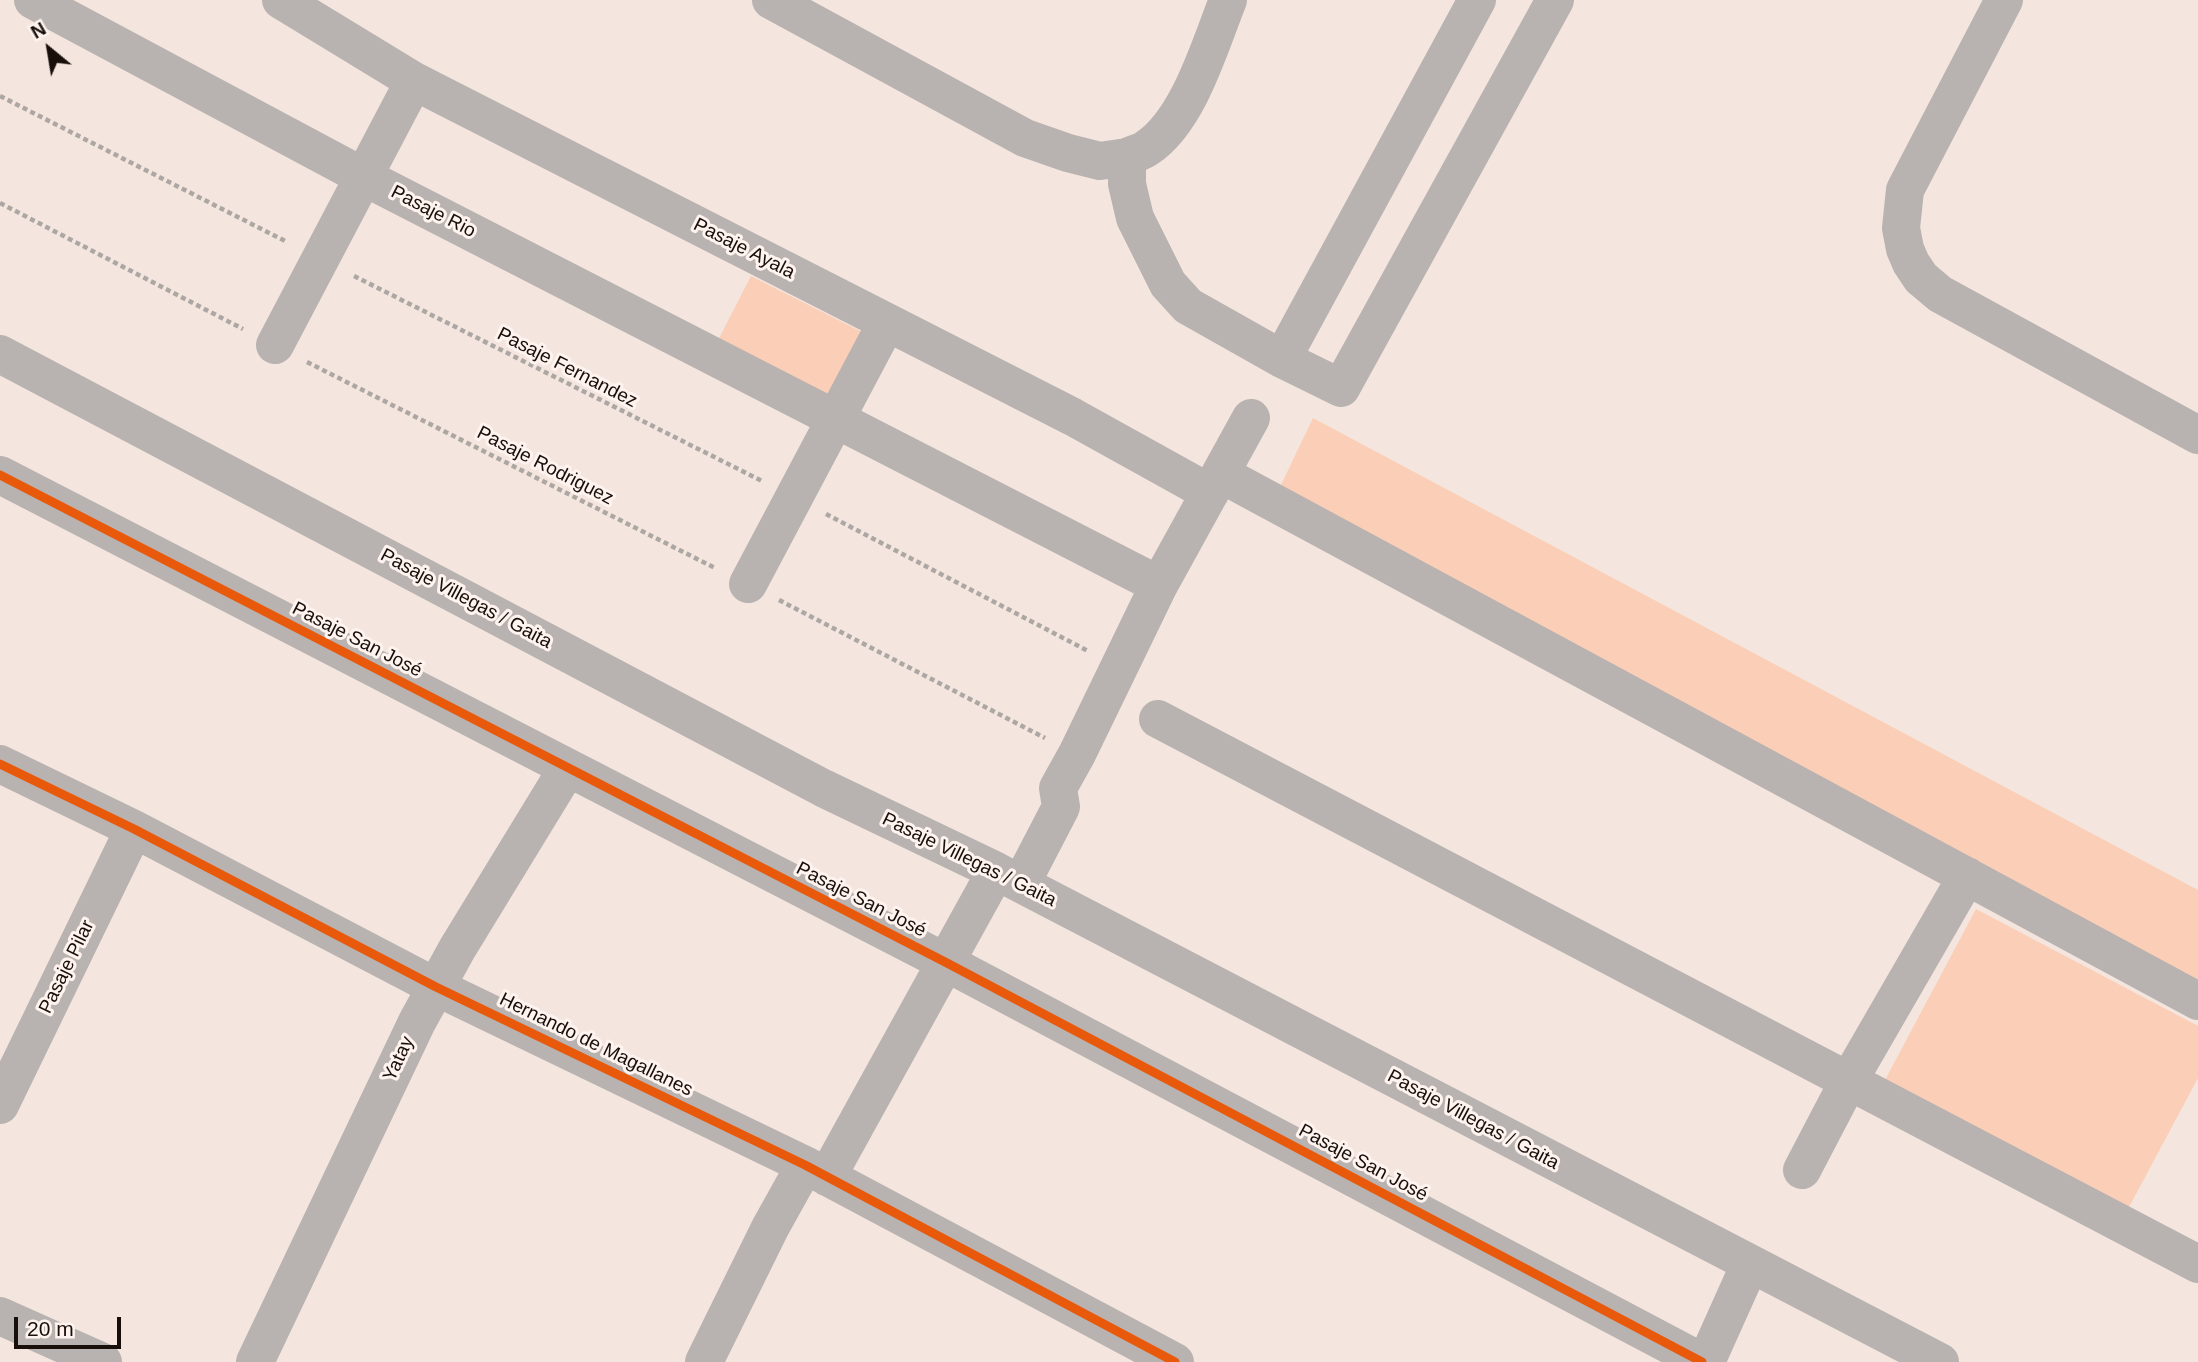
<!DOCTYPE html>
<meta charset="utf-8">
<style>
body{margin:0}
#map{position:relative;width:2198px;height:1362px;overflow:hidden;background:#f4e6de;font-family:Arial,sans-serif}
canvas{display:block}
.north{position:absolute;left:14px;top:14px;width:70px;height:70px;-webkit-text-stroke:5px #fef3ee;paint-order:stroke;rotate:330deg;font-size:19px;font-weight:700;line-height:28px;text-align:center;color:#180f0b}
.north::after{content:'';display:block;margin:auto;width:24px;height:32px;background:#180f0b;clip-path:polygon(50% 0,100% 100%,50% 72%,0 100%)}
.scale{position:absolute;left:14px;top:1317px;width:107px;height:32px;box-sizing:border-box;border:4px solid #180f0b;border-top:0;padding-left:9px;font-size:21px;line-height:24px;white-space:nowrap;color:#180f0b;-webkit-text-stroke:5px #fef3ee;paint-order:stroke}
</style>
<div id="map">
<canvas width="2198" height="1362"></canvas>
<div class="north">N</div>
<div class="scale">20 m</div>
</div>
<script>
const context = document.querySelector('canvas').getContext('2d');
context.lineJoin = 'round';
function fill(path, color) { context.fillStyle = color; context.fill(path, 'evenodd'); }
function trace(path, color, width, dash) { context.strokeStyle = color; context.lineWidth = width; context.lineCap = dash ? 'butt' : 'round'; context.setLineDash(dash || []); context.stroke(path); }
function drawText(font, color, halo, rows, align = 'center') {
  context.font = font + ' Arial,sans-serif'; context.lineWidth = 6; context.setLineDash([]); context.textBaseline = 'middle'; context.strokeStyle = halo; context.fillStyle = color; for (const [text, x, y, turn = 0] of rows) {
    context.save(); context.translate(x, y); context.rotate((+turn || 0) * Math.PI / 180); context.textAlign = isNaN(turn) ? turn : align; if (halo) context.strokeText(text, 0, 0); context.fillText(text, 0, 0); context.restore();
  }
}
const green = new Path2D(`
 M 751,276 L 862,332 L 826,402 L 715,346 Z
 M 1313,418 L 2198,890 L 2198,982 L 1279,489 Z
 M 1976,909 L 2198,1026 L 2198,1078 L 2128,1209 L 1885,1080 Z`);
const path = new Path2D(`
 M 0,96 L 287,242
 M 0,203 L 243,329
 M 354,276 L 762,481
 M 307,362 L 715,568
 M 826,514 L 1088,651
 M 779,600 L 1045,738`);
const minor = new Path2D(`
 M 33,0 L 364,177 L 1159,585
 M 281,0 L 414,81 L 1073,417 L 1210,493
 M 771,0 L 1025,138 L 1068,153 L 1100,161 L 1127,157 L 1127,184 L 1135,218 L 1168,284 L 1188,306 L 1282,359 L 1341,388 L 1555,0
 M 2004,0 L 1905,190 L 1901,228 L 1905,249 L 1911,263 L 1921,278 L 1940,294 L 2198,435
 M 1127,157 C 1133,154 1142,152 1147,148 C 1189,120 1210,45 1228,0
 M 275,345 L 414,81
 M 0,354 L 823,788 L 996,871 L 1940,1362
 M 1282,359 L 1477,0
 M 0,475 L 947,963 L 1702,1362
 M 1219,476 L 1232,480 L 2198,1001
 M 748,584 L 887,322
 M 1158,719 L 2198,1264
 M 0,764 L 134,829 L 436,987 L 805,1165 L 1175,1362
 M 1021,884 L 1061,807 L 1058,788 L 1077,754 L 1159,585 L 1251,418
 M 0,1105 L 134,829
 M 1802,1170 L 1848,1082 L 1967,876
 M 827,1177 L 996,871
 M 0,1316 L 103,1362
 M 255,1362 L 417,1022 L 457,949 L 567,769
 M 704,1362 L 770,1228 L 805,1165
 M 1706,1362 L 1750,1264`);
const cycleway = new Path2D(`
 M 0,475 L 947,963 L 1702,1362
 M 0,764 L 134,829 L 436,987 L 805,1165 L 1175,1362`);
const streetNames = [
 ["Pasaje Rio",433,212,27],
 ["Pasaje Ayala",744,249,27],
 ["Pasaje Fernandez",567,368,27],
 ["Pasaje Rodriguez",545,466,27],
 ["Pasaje Villegas / Gaita",466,599,28],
 ["Pasaje San José",357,640,27],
 ["Pasaje Villegas / Gaita",969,860,26],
 ["Pasaje San José",861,900,27],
 ["Pasaje Pilar",67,967,-64],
 ["Hernando de Magallanes",596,1045,26],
 ["Yatay",399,1059,-65],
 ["Pasaje Villegas / Gaita",1473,1120,28],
 ["Pasaje San José",1363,1163,28]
];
fill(green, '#faceb7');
trace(path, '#ada7a4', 4.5, [5, 3.5]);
trace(minor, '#b8b2b0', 38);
trace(cycleway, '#e8590c', 9);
drawText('19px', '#180f0b', '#fef3ee', streetNames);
</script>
